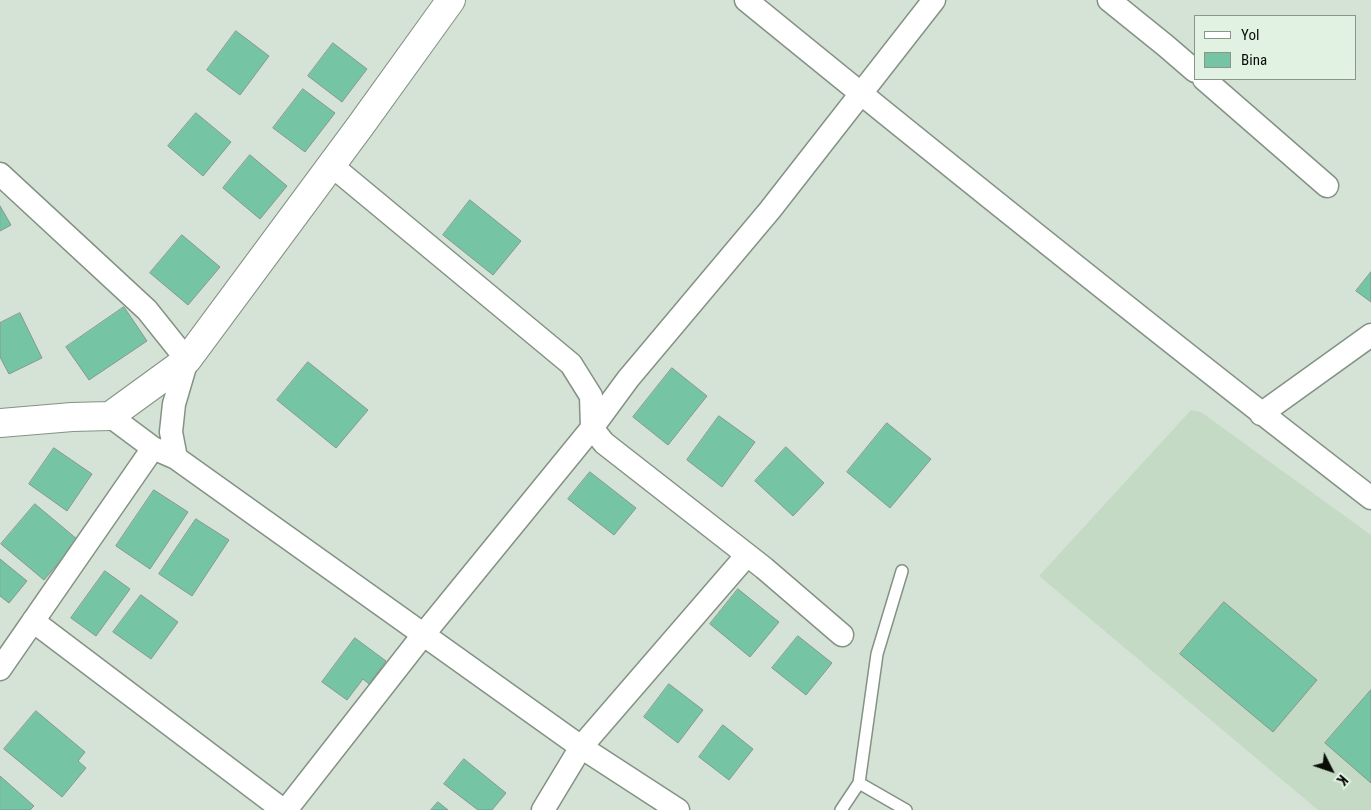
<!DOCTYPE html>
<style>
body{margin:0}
#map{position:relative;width:1371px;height:810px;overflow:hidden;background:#d4e3d5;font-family:"Roboto Condensed",sans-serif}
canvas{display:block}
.legend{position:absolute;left:1194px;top:15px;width:162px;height:65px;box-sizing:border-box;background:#e1f1e2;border:1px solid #8b968b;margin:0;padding:6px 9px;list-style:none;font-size:15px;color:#090e09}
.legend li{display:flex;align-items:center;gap:10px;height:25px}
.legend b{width:25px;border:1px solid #8b968b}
.north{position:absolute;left:1306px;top:745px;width:50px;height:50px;-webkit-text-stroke:4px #e1f1e2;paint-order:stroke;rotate:131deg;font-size:14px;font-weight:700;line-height:20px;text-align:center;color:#090e09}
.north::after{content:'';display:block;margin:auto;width:18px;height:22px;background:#090e09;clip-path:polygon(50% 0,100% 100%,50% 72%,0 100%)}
</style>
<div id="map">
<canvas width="1371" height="810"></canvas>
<ul class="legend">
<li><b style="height:6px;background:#fff"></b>Yol</li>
<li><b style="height:14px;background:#75c5a5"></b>Bina</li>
</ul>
<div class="north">K</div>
</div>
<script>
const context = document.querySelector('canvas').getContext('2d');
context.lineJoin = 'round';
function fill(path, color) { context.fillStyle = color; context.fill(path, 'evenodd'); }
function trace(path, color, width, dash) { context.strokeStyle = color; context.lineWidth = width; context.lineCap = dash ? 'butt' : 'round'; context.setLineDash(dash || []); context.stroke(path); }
const built = new Path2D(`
 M 1191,410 L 1201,412 L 1371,535 L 1371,810 L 1318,810 L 1039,576 Z`);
const building = new Path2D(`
 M 236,31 L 269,56 L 240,95 L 207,70 Z
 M 333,43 L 367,69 L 342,102 L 308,76 Z
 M 303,89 L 335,113 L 305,152 L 273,128 Z
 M 196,113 L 231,142 L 203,176 L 168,146 Z
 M 250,155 L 287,186 L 260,219 L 223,188 Z
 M 470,200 L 521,241 L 493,275 L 443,235 Z
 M 0,206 L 11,225 L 0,231 Z
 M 182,235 L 220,267 L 188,305 L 150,273 Z
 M 1371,272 L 1371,302 L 1356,291 Z
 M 124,307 L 147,341 L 89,380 L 66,347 Z
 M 20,313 L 42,358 L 9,374 L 0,357 L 0,323 Z
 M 308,362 L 368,410 L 336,448 L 277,400 Z
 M 672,368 L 707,396 L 668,445 L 633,417 Z
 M 719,416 L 755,442 L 722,487 L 687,460 Z
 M 887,423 L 931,459 L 890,508 L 847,472 Z
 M 786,447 L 824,483 L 793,516 L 755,481 Z
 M 54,448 L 92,474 L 67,511 L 29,484 Z
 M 590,472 L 636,508 L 614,535 L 568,499 Z
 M 154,490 L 188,512 L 150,569 L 116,546 Z
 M 35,504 L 78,540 L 44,580 L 1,544 Z
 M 196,519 L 229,540 L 192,596 L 159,574 Z
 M 0,559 L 27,581 L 9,603 L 0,596 Z
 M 105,571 L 130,589 L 96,636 L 71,618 Z
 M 738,589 L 779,622 L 750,657 L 710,624 Z
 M 141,595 L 178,622 L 151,659 L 113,632 Z
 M 1224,602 L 1317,680 L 1273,732 L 1180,654 Z
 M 798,636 L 832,663 L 806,695 L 772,668 Z
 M 355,638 L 386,661 L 369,684 L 363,679 L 347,700 L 322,682 Z
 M 669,684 L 703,710 L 678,743 L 644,717 Z
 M 1371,690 L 1371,783 L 1325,743 Z
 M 36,711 L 85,752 L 78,761 L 86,768 L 62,797 L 4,749 Z
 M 723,725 L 753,749 L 729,780 L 699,757 Z
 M 464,759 L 506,793 L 492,810 L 478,810 L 444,784 Z
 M 0,776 L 34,806 L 30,810 L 0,810 Z
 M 438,802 L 448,810 L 431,810 Z`);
const service = new Path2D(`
 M 859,783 L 906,810
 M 841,810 L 859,783 L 877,654 L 902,571`);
const minor = new Path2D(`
 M 746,0 C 952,168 1160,335 1371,498
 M 1109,0 L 1166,46 L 1195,71
 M 1204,79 L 1327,186
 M 331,165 L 571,364 L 591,396 L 592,428 L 604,443 L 764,568 L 842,635
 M 0,174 L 147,310 L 187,360 L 174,404 L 171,432 L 176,458
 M 1261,414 L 1371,335
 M 110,416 L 153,448 L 176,458 L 581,747 L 678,810
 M 33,621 L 283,810
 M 0,669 L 153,448
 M 286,810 L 423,635 L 592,428 L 628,379 L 770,210 L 934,0
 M 543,810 L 581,747 L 747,555`);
const tertiary = new Path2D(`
 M 0,423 L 72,417 L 110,416 L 187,360 L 361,125 L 451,0`);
fill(built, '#c5dac5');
fill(building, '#75c5a5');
trace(building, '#85988f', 1);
trace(service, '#849285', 14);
trace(minor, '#849285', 25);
trace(tertiary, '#849285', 30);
trace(service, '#fff', 11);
trace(minor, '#fff', 22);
trace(tertiary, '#fff', 28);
</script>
